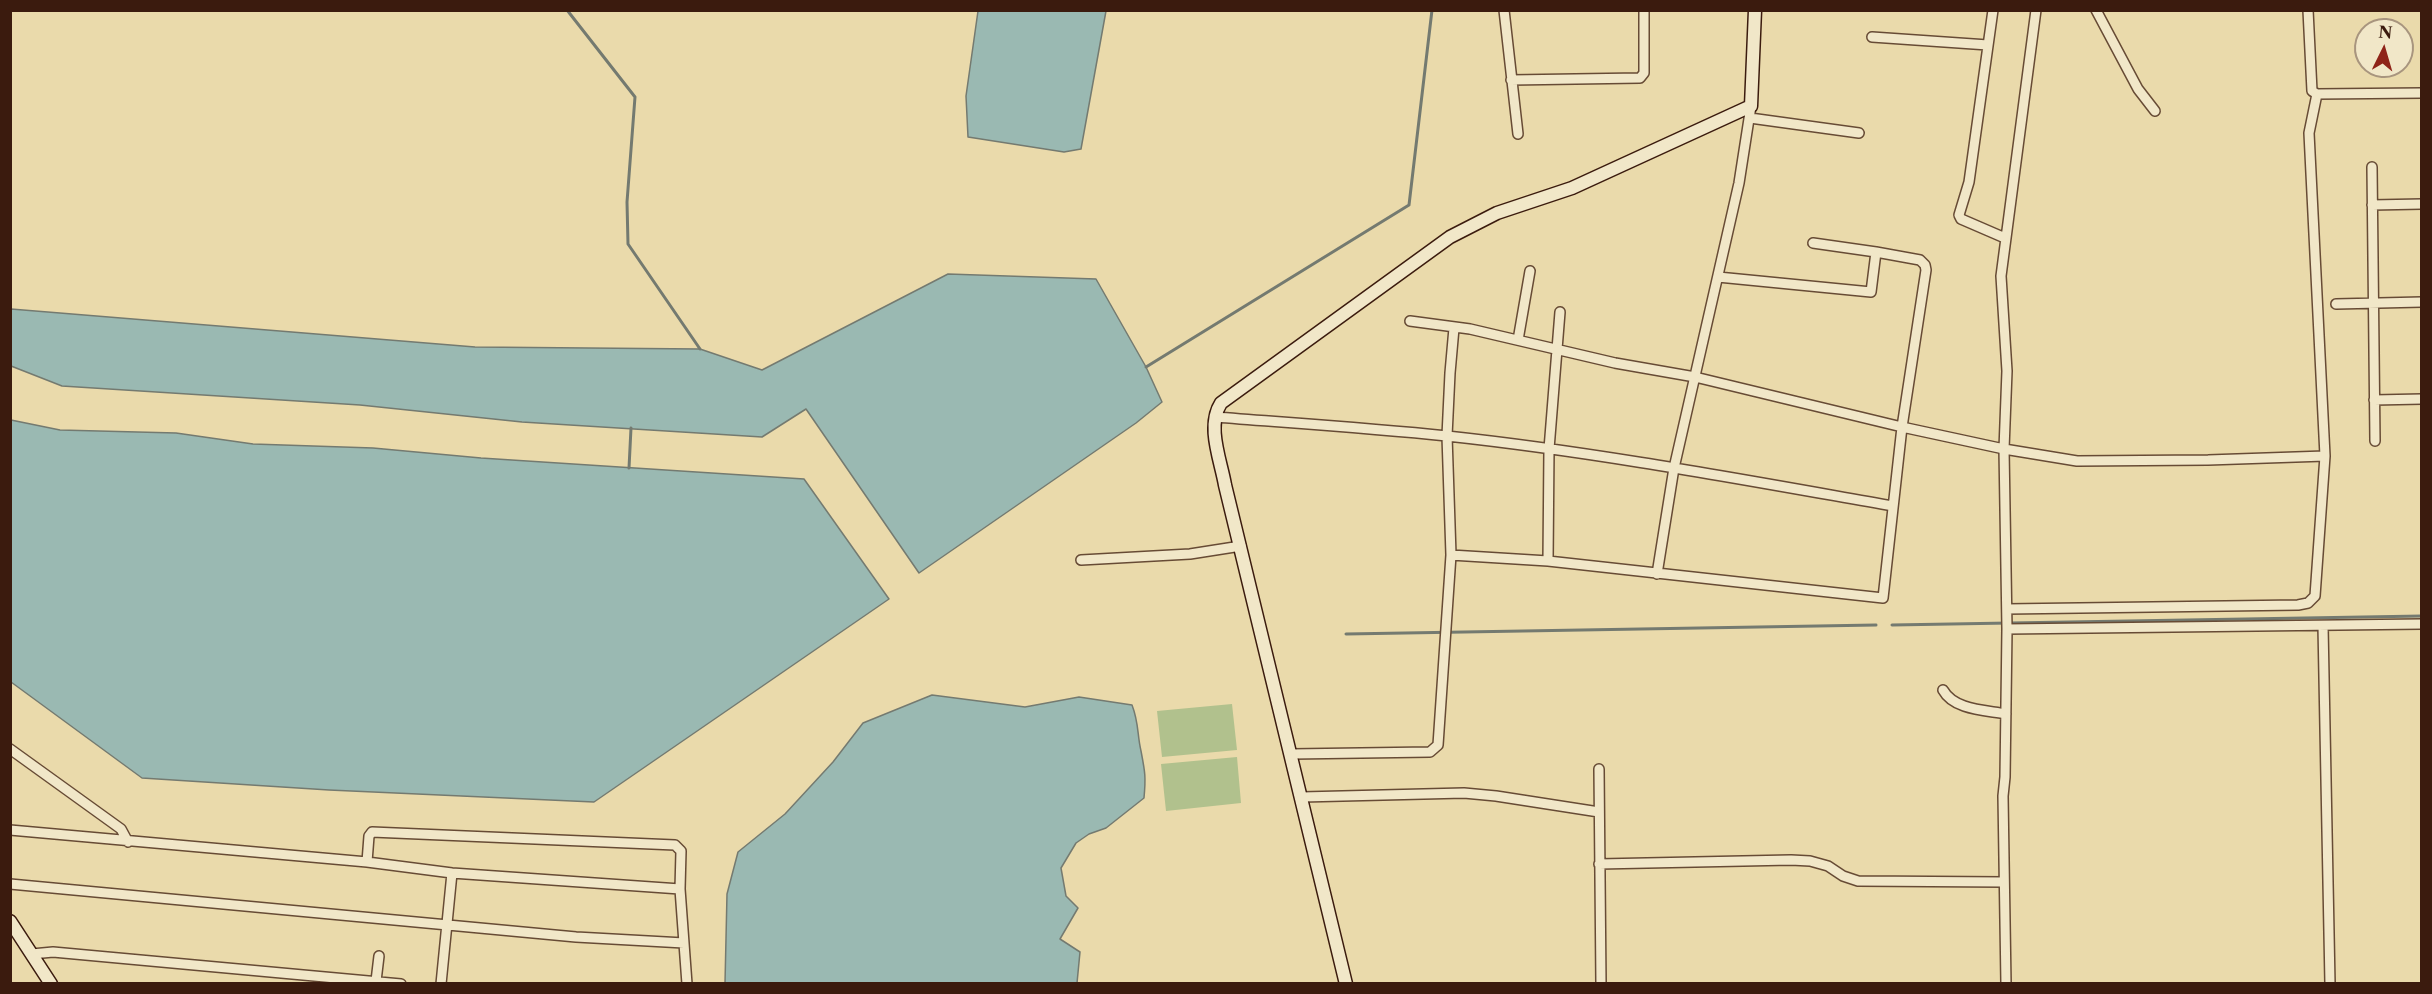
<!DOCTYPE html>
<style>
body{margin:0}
#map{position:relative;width:2432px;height:994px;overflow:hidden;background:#eadaab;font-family:"Libre Caslon Text",serif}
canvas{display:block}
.frame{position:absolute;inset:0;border:12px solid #3b1b0e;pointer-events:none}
.north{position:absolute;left:2354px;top:18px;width:60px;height:60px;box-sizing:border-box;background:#f1e7c8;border:2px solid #a8957e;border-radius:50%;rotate:5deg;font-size:16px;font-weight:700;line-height:24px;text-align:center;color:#3b1b0e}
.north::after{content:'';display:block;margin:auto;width:21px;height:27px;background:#8f2418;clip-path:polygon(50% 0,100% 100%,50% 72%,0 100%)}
</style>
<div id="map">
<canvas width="2432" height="994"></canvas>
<div class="frame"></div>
<div class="north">N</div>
</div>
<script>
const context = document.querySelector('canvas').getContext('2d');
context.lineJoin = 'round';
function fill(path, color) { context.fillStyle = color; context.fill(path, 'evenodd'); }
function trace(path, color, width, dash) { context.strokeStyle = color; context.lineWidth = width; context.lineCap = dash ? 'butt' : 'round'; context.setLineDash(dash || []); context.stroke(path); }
const green = new Path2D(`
 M 1232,704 L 1237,750 L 1162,757 L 1157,711 Z
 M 1237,757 L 1241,803 L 1166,811 L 1161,764 Z`);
const water = new Path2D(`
 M 978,11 L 1106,11 L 1081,149 L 1064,152 L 968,137 L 966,96 Z
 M 948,274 L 1096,279 L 1146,367 L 1162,402 L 1136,423 L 919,573 L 806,409 L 762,437 L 522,422 L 360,405 L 62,386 L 11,366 L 11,309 L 475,347 L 700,349 L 762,370 Z
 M 11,420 L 60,430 L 176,433 L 253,444 L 373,448 L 481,458 L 804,479 L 889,599 L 594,802 L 329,790 L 142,778 L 11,682 Z
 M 932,695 L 1025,707 L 1079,697 L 1132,705 C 1139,723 1137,734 1141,751 C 1145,772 1146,776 1144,798 L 1106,828 L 1089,834 L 1076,843 L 1061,868 L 1066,896 L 1078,908 L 1060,939 L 1080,952 L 1077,983 L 725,983 L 727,894 L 738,852 L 785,814 L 833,762 L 863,723 Z`);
const stream = new Path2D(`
 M 567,10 L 635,97 L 627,202 L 628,244 L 700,349
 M 1146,367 L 1409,205 L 1432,10
 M 629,468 L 631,428
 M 1892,625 L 2422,616
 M 1346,634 L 1876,625`);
const street = new Path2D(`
 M 1504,10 L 1518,134
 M 1993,10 L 1969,182 L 1959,215 L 1961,219 L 2005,238
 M 2096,10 L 2138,89 L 2155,111
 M 2308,10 L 2312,91 L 2317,94 L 2422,93
 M 1872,37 L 1988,45
 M 1511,80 L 1640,78 L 1644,73 L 1644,10
 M 1750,118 L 1859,133
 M 2372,167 L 2375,441
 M 2372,205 L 2422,204
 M 1718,277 L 1871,292 L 1876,252 L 1813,243
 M 2336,304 L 2422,302
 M 1410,321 L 1470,329 L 1615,363 L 1695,377 L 1902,427 L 2004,449 L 2077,461 L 2208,460 L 2325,456
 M 1518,340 L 1530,271
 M 2374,400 L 2422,399
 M 1215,417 C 1292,423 1370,428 1447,436 C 1596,452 1745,480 1893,506
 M 1451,555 L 1548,561 L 1883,598 L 1902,427 L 1926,270 L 1925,265 L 1920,260 L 1876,252
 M 1081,560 L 1190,554 L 1241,546
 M 1548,561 L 1549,449 L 1560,312
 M 1657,574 L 1674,468 L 1739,183 L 1751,106
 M 2007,609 L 2298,605 L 2308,603 L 2315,596 L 2325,456 L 2309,133 L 2317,94
 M 2323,626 L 2330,984
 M 2007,629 L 2422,624
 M 1943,690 C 1954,710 1985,710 2006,714
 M 10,749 L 121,829 L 128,842
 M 1292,754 L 1430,752 L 1438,745 L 1451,555 L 1447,436 L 1450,373 L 1454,328
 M 1599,769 L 1601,984
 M 1302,797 L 1464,793 L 1496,796 L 1599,812
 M 10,830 L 367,862 L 452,873 L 680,889
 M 367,862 L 369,836 L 372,832 L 675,845 L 681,851 L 680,889 L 687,984
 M 1599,864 L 1791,860 L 1810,861 L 1828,866 L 1843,876 L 1858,881 L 2004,882
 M 10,884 L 576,937 L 684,943
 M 32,954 L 53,952 L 401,984
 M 376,981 L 379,956
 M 441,984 L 452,873
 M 2006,984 L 2003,796 L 2005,777 L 2007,629 L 2004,449 L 2007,371 L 2001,276 L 2036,10`);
const secondary = new Path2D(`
 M 10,921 L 51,984
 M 1346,984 L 1225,485 C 1221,461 1206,426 1221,403 L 1450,237 L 1497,213 L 1572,188 L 1751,106 L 1755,10`);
fill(green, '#b1c18d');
fill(water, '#9ab9b2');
trace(water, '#747a70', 1.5);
trace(stream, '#747a70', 3);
trace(street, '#674b35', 12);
trace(secondary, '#3b1b0e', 15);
trace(street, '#f1e7c8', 9);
trace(secondary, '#f1e7c8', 12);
</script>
